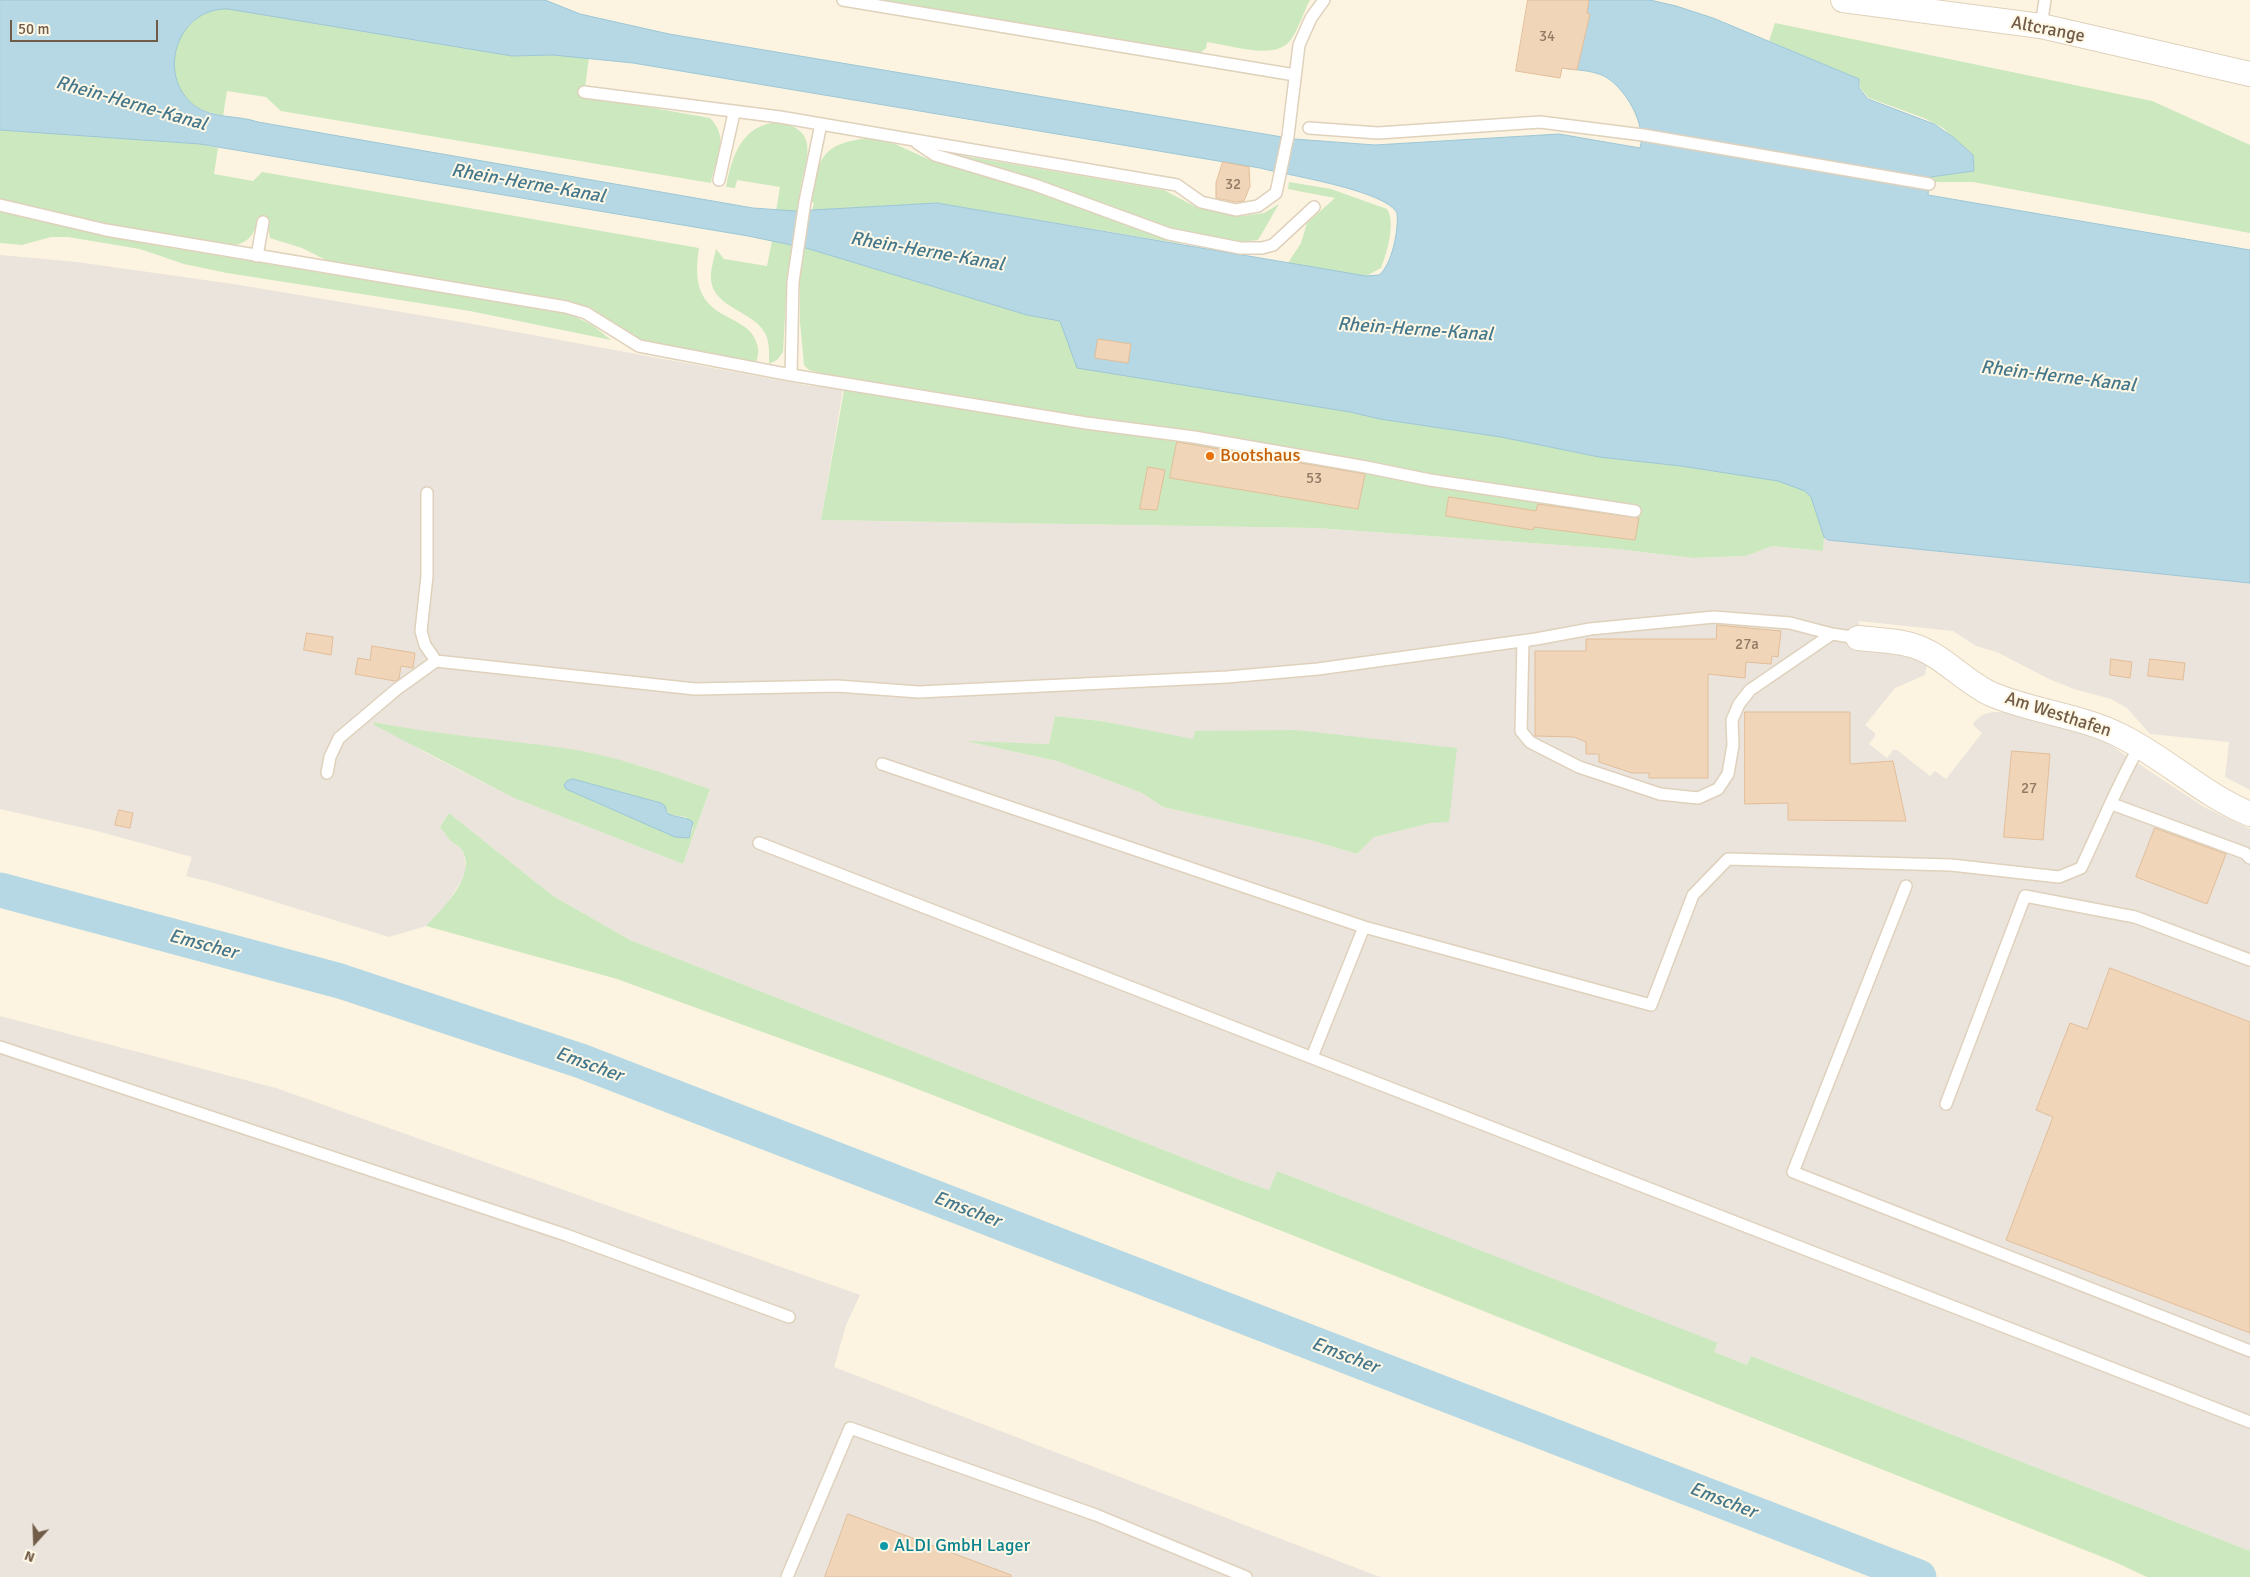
<!DOCTYPE html>
<style>
body{margin:0}
#map{position:relative;width:2250px;height:1577px;overflow:hidden;background:#fcf4e0;font-family:Signika,sans-serif}
canvas{display:block}
.north{position:absolute;left:10px;top:1517px;width:50px;height:50px;-webkit-text-stroke:4px #fff8e6;paint-order:stroke;rotate:200deg;font-size:14px;font-weight:700;line-height:20px;text-align:center;color:#715c48}
.north::after{content:'';display:block;margin:auto;width:18px;height:22px;background:#715c48;clip-path:polygon(50% 0,100% 100%,50% 72%,0 100%)}
.scale{position:absolute;left:10px;top:20px;width:148px;height:22px;box-sizing:border-box;border:2px solid #715c48;border-top:0;padding-left:6px;font-size:15px;line-height:18px;white-space:nowrap;color:#715c48;-webkit-text-stroke:4px #fff8e6;paint-order:stroke}
</style>
<div id="map">
<canvas width="2250" height="1577"></canvas>
<div class="north">N</div>
<div class="scale">50 m</div>
</div>
<script>
const context = document.querySelector('canvas').getContext('2d');
context.lineJoin = 'round';
function fill(path, color) { context.fillStyle = color; context.fill(path, 'evenodd'); }
function trace(path, color, width, dash) { context.strokeStyle = color; context.lineWidth = width; context.lineCap = dash ? 'butt' : 'round'; context.setLineDash(dash || []); context.stroke(path); }
function drawText(font, color, halo, rows, align = 'center') {
  context.font = font + ' Signika,sans-serif'; context.lineWidth = 4; context.setLineDash([]); context.textBaseline = 'middle'; context.strokeStyle = halo; context.fillStyle = color; for (const [text, x, y, turn = 0] of rows) {
    context.save(); context.translate(x, y); context.rotate((+turn || 0) * Math.PI / 180); context.textAlign = isNaN(turn) ? turn : align; if (halo) context.strokeText(text, 0, 0); context.fillText(text, 0, 0); context.restore();
  }
}
const industrial = new Path2D(`
 M 0,255 L 77,262 L 233,284 L 467,323 L 811,386 L 843,389 L 821,520 L 1316,528 L 1617,549 L 1693,558 L 1746,556 L 1772,546 L 1823,551 L 1824,537 L 1828,540 L 2250,583 L 2250,790 L 2225,777 L 2229,742 L 2150,734 L 2127,708 L 2111,699 L 2074,689 L 2049,679 L 1997,652 L 1976,646 L 1953,631 L 1859,621 L 1858,650 L 1912,655 L 1928,660 L 1925,675 L 1895,688 L 1865,725 L 1875,733 L 1875,736 L 1869,744 L 1887,758 L 1893,750 L 1897,750 L 1930,776 L 1935,771 L 1946,779 L 1982,733 L 1974,726 L 1973,723 L 1982,715 L 1992,712 L 2006,712 L 2043,724 L 2079,731 L 2105,739 L 2107,743 L 2204,807 L 2250,829 L 2250,1551 L 1751,1356 L 1747,1365 L 1714,1352 L 1718,1344 L 1277,1171 L 1269,1190 L 1240,1180 L 630,940 L 553,896 L 449,813 L 440,827 L 450,840 L 461,849 L 464,855 L 466,869 L 462,880 L 446,905 L 426,926 L 389,937 L 207,881 L 186,876 L 192,857 L 97,831 L 0,809 ZM 1055,716 L 1101,721 L 1193,740 L 1449,821 L 1431,823 L 1373,837 L 1357,854 L 1314,841 L 1163,807 L 1142,793 L 1057,761 L 969,742 L 1049,744 ZM 375,722 L 414,730 L 592,753 L 644,767 L 710,789 L 683,864 L 514,798 L 426,753 Z
 M 0,1016 L 276,1088 L 860,1295 L 846,1325 L 834,1367 L 1380,1577 L 0,1577 Z`);
const green = new Path2D(`
 M 882,0 L 1310,0 C 1304,11 1297,33 1289,42 C 1273,60 1229,45 1207,42 L 1206,48 L 1199,54 Z
 M 223,8 L 512,56 L 553,55 L 589,57 L 584,96 L 710,118 C 731,140 715,158 711,183 L 281,111 L 266,97 L 227,91 L 223,116 C 208,112 193,108 183,95 C 157,61 184,12 223,8 Z
 M 1775,23 L 2152,101 L 2250,145 L 2250,233 L 1973,182 L 1929,182 L 1930,177 L 1974,171 L 1973,155 L 1943,128 L 1924,118 L 1869,98 L 1860,88 L 1859,79 L 1769,41 Z
 M 780,122 C 813,130 810,148 803,176 C 800,187 799,200 797,211 L 776,211 L 780,187 L 737,180 L 735,188 L 726,187 C 732,155 742,124 780,122 Z
 M 0,130 L 200,144 L 218,148 L 214,174 L 253,181 L 262,172 L 699,248 C 685,330 751,306 758,348 C 759,353 757,359 756,364 L 677,350 L 635,338 L 590,307 L 552,299 L 332,263 L 302,248 L 270,238 L 267,222 L 257,222 C 254,236 247,243 232,246 L 95,222 L 0,199 Z
 M 868,138 L 895,144 L 928,159 L 1031,188 L 1183,244 L 937,203 L 812,211 L 814,203 L 812,202 C 818,159 820,144 868,138 Z
 M 941,152 L 1164,190 L 1194,206 L 1243,216 L 1264,213 L 1279,204 L 1258,240 L 1240,242 L 1171,232 Z
 M 1289,182 L 1331,189 L 1387,209 C 1396,222 1387,253 1381,268 L 1366,276 L 1288,263 L 1301,243 L 1307,223 L 1335,198 L 1288,189 Z
 M 0,210 L 154,245 L 570,314 L 592,325 L 611,340 L 470,311 L 227,273 L 184,264 L 140,249 L 68,237 L 51,237 L 22,245 L 0,243 Z
 M 772,241 L 806,248 L 1027,315 L 1060,321 L 1098,371 L 1350,412 L 1380,419 L 1501,437 L 1599,457 L 1681,466 L 1778,481 L 1794,486 L 1805,491 L 1811,497 L 1824,537 L 1823,551 L 1772,546 L 1746,556 L 1693,558 L 1617,549 L 1316,528 L 821,520 L 846,379 L 809,370 L 804,365 L 800,322 L 800,283 L 787,281 L 783,352 L 777,360 L 769,364 C 769,355 770,342 765,333 C 753,311 714,308 711,280 C 710,271 714,259 716,249 L 724,259 L 767,266 Z
 M 1055,716 L 1101,721 L 1193,739 L 1195,731 L 1296,730 L 1457,748 L 1449,822 L 1431,823 L 1374,837 L 1357,854 L 1314,841 L 1163,807 L 1142,793 L 1057,761 L 965,741 L 1049,744 Z
 M 374,722 C 437,735 500,739 563,748 C 614,755 662,773 710,789 L 683,864 L 514,798 L 374,725 ZM 573,779 L 661,803 L 670,815 L 686,817 L 693,828 L 689,838 L 675,837 L 637,819 L 594,802 Z
 M 449,813 L 553,896 L 630,940 L 1240,1180 L 1269,1190 L 1277,1171 L 1718,1343 L 1714,1352 L 1747,1365 L 1751,1356 L 2250,1551 L 2250,1577 L 2147,1577 L 2115,1562 L 1287,1233 L 889,1078 L 617,979 L 426,926 C 442,909 479,874 461,849 C 458,845 452,843 449,839 C 446,835 443,831 440,827 Z`);
const water = new Path2D(`
 M 0,0 L 545,0 L 580,14 L 669,34 L 1294,139 L 1375,145 L 1559,134 L 1640,148 C 1647,125 1625,87 1604,76 C 1591,70 1575,70 1562,68 L 1573,0 L 1650,0 L 1676,6 L 1713,18 L 1859,79 L 1859,88 L 1868,99 L 1934,124 L 1953,137 L 1973,155 L 1974,171 L 1930,177 L 1928,195 L 2250,250 L 2250,583 L 1828,540 L 1824,537 L 1811,497 L 1805,491 L 1778,481 L 1681,466 L 1599,457 L 1501,437 L 1380,419 L 1350,412 L 1077,368 L 1060,321 L 1027,315 L 806,248 L 748,236 L 200,144 L 0,130 ZM 228,9 L 512,56 L 553,55 L 633,63 L 1260,168 C 1286,175 1385,190 1397,213 C 1399,229 1392,265 1379,275 L 1366,276 L 937,203 L 795,211 L 753,208 L 258,122 C 238,115 213,119 195,106 C 155,76 177,7 228,9 Z
 M 573,779 L 661,803 L 665,806 L 667,813 C 675,818 685,816 693,822 L 689,838 L 675,837 L 566,789 L 564,785 L 567,781 Z`);
const river = new Path2D(`
 M 0,890 L 340,981 L 581,1061 L 1919,1577`);
const building = new Path2D(`
 M 1528,0 L 1589,0 L 1587,13 L 1590,14 L 1577,70 L 1562,68 L 1560,78 L 1516,71 Z
 M 1223,162 L 1249,167 L 1250,186 L 1244,201 L 1236,202 L 1216,198 L 1216,183 Z
 M 1098,339 L 1131,344 L 1128,363 L 1095,358 Z
 M 1177,442 L 1365,474 L 1358,509 L 1170,478 Z
 M 1148,467 L 1165,470 L 1157,510 L 1140,509 Z
 M 1449,497 L 1536,511 L 1538,504 L 1639,518 L 1635,540 L 1534,527 L 1533,530 L 1446,516 Z
 M 1717,625 L 1781,631 L 1778,657 L 1772,656 L 1771,664 L 1746,662 L 1745,678 L 1708,674 L 1708,778 L 1649,778 L 1649,773 L 1632,773 L 1599,762 L 1599,754 L 1586,754 L 1586,742 L 1574,737 L 1535,736 L 1535,651 L 1586,651 L 1586,639 L 1716,639 Z
 M 307,633 L 333,637 L 331,655 L 304,650 Z
 M 372,646 L 415,653 L 413,668 L 401,666 L 399,679 L 395,681 L 355,674 L 358,658 L 370,660 Z
 M 2111,659 L 2132,662 L 2130,678 L 2110,675 Z
 M 2150,659 L 2185,663 L 2183,680 L 2148,676 Z
 M 1745,712 L 1850,712 L 1850,764 L 1893,761 L 1906,821 L 1788,820 L 1788,803 L 1745,804 Z
 M 2012,751 L 2050,754 L 2043,840 L 2004,837 Z
 M 119,810 L 133,813 L 130,828 L 115,825 Z
 M 2155,828 L 2226,854 L 2207,904 L 2136,877 Z
 M 2110,968 L 2250,1022 L 2250,1333 L 2006,1240 L 2053,1117 L 2036,1110 L 2070,1023 L 2087,1029 Z
 M 848,1514 L 1011,1575 L 1011,1577 L 825,1577 Z`);
const lane = new Path2D(`
 M 843,0 L 1295,75
 M 2041,26 L 2045,0
 M 584,92 L 780,117 L 1177,185 L 1201,202 L 1236,210 L 1258,206 L 1276,193 L 1288,136 L 1299,45 L 1311,18 L 1324,0
 M 1309,128 L 1378,133 L 1540,122 L 1643,135 L 1929,184
 M 917,143 L 935,155 L 1035,185 L 1169,234 L 1240,248 L 1262,248 L 1273,245 L 1314,207
 M 719,180 L 734,113
 M 0,205 L 106,230 L 566,307 L 586,313 L 639,346 L 791,375 L 1086,423 L 1194,437 L 1366,467 L 1430,480 L 1635,511
 M 257,256 L 263,222
 M 791,375 L 793,282 L 805,201 L 821,124
 M 427,493 L 427,576 L 421,631 L 425,645 L 436,661
 M 1523,641 L 1521,731 L 1530,742 L 1579,767 L 1660,794 L 1698,798 L 1718,789 L 1728,774 L 1733,745 L 1732,720 L 1739,704 L 1750,690 L 1832,634
 M 882,764 L 1364,927 L 1651,1005 L 1693,895 L 1728,859 L 1951,865 L 2059,877 L 2081,868 C 2100,828 2117,786 2139,747
 M 327,773 L 330,757 L 339,738 L 397,689 L 436,661 L 695,689 L 837,686 L 919,692 L 1227,677 L 1318,669 L 1536,639 L 1590,629 L 1714,617 L 1790,623 L 1832,634 L 1858,638
 M 2112,804 L 2245,853 L 2250,858
 M 759,843 L 2250,1422
 M 1906,886 L 1793,1172 L 2250,1351
 M 0,1047 L 566,1235 L 789,1317
 M 1312,1057 L 1364,927
 M 1946,1104 L 2025,896 L 2135,917 L 2250,960
 M 787,1577 L 850,1428 L 1096,1515 L 1246,1577`);
const street = new Path2D(`
 M 1843,0 L 2041,26 L 2250,74
 M 1858,638 C 1875,640 1895,640 1911,645 C 1941,653 1963,681 1991,694 C 2033,712 2080,715 2121,736 C 2166,758 2203,795 2250,814`);
const markers = [
 [1210,456,5,"#e8710a"],
 [884,1546,5,"#0f9aa8"]
];
const numberNames = [
 ["34",1547,37],
 ["32",1233,185],
 ["53",1314,479],
 ["27a",1747,645],
 ["27",2029,789]
];
const streetNames = [
 ["Altcrange",2048,30,11],
 ["Am Westhafen",2058,715,18]
];
const foodNames = [
 ["Bootshaus",1220,456]
];
const cultureNames = [
 ["ALDI GmbH Lager",894,1546]
];
const waterNames = [
 ["Rhein-Herne-Kanal",131,104,16],
 ["Rhein-Herne-Kanal",528,184,10],
 ["Rhein-Herne-Kanal",927,252,10],
 ["Rhein-Herne-Kanal",1415,330,4],
 ["Rhein-Herne-Kanal",2058,377,7],
 ["Emscher",203,945,15],
 ["Emscher",589,1065,20],
 ["Emscher",967,1210,21],
 ["Emscher",1345,1356,21],
 ["Emscher",1723,1501,21]
];
fill(industrial, '#eae4dc');
fill(green, '#cbe8bf');
fill(water, '#b5d8e4');
trace(water, '#9cc6d6', 1);
trace(river, '#b5d8e4', 35);
fill(building, '#f0d5b8');
trace(building, '#e3be99', 1);
trace(lane, '#dfd1bc', 14);
trace(street, '#dfd1bc', 26);
trace(lane, '#fff', 11);
trace(street, '#fff', 24);
for (const [x, y, r, color] of markers) { const dot = new Path2D(); dot.arc(x, y, r, 0, 2 * Math.PI); context.fillStyle = color; context.fill(dot); trace(dot, '#fff8e6', 2); }
drawText('15px', '#917a64', null, numberNames);
drawText('18px', '#715c48', '#fff8e6', streetNames);
drawText('18px', '#c56008', '#fff8e6', foodNames, 'left');
drawText('18px', '#0d838f', '#fff8e6', cultureNames, 'left');
drawText('italic 19px', '#45788c', '#fff8e6', waterNames);
</script>
